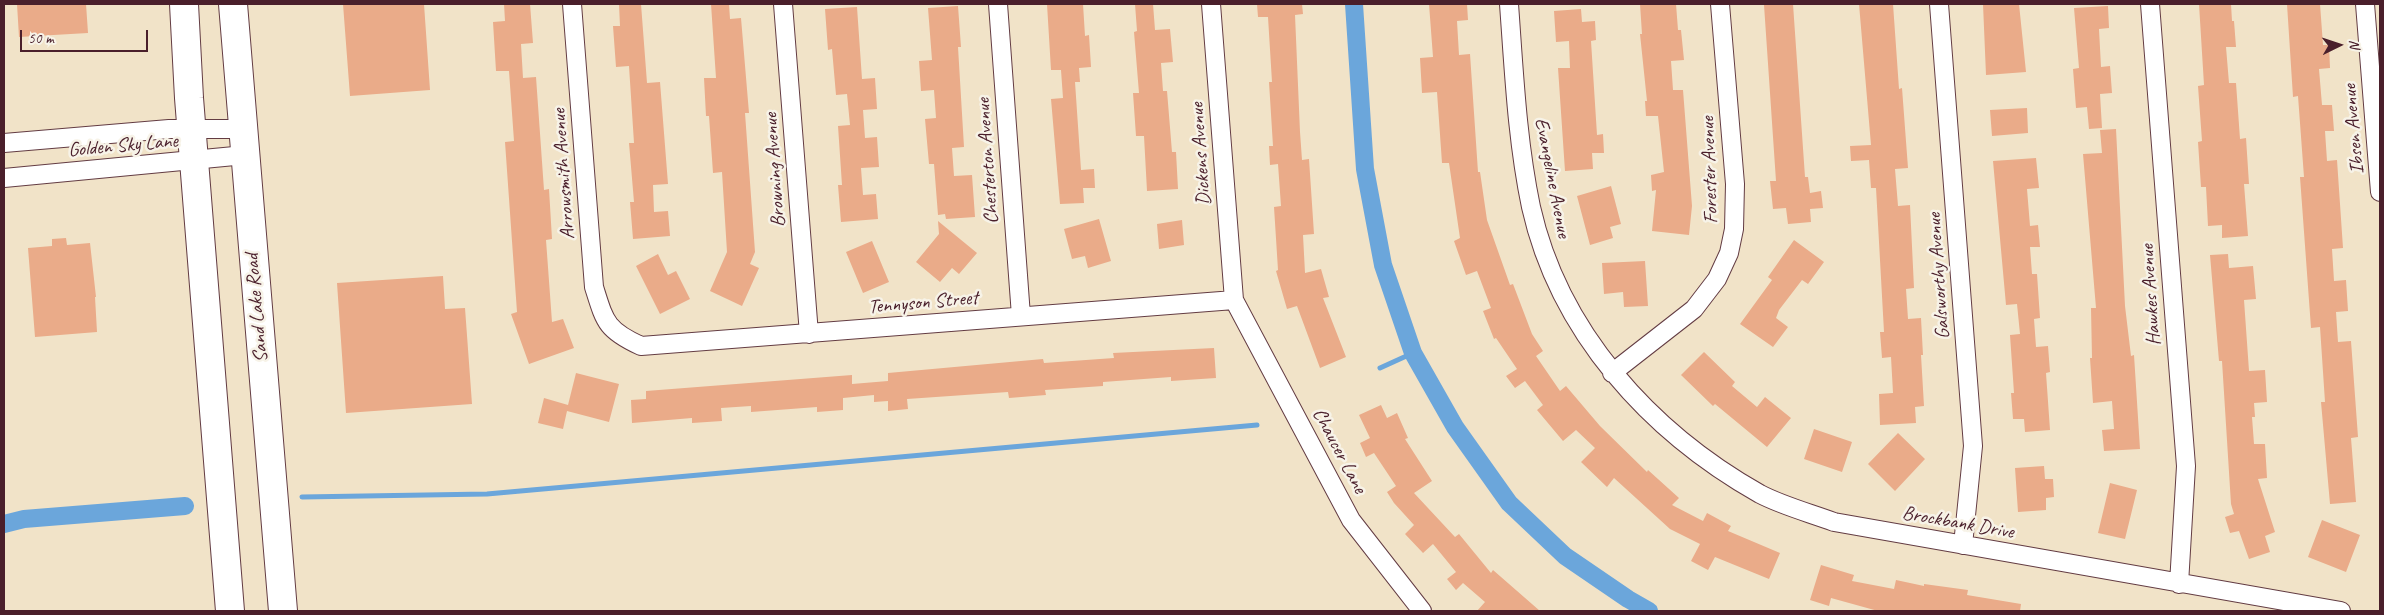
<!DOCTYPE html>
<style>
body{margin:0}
#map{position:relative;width:2384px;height:615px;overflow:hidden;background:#f1e3c8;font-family:Caveat,sans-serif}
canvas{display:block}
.frame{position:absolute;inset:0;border:5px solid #4a1f2b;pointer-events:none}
.north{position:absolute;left:2314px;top:20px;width:50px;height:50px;-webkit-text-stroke:4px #f7f3e8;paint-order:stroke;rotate:86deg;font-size:14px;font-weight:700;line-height:20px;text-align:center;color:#4a1f2b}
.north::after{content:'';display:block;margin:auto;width:18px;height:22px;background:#4a1f2b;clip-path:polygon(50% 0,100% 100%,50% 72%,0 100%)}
.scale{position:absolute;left:20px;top:30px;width:128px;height:22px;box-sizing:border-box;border:2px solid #4a1f2b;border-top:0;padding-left:6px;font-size:15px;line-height:18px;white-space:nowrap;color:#4a1f2b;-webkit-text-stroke:4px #f7f3e8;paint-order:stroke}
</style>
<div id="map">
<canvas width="2384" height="615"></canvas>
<div class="frame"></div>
<div class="north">N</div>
<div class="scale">50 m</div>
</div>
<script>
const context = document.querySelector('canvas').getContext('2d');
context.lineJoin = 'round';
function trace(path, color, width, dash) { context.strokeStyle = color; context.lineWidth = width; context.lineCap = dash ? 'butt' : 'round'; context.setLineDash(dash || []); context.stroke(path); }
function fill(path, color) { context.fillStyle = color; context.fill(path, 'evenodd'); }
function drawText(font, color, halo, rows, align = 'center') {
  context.font = font + ' Caveat,sans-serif'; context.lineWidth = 5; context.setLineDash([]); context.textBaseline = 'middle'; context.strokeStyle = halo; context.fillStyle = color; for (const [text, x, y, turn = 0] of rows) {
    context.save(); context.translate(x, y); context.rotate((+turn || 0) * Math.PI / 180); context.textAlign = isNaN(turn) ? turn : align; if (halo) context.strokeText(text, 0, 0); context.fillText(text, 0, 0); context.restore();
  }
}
const stream = new Path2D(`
 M 1380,368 L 1413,353
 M 302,497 L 487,494 L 1257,425`);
const canal = new Path2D(`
 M 1354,4 L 1365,169 L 1383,265 L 1413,353 L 1455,427 L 1509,503 L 1565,556 L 1628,599 L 1649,611
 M 4,524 L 24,519 L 185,506`);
const building = new Path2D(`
 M 17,4 L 86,4 L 88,33 L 19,37 Z
 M 343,4 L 424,4 L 430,90 L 350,96 Z
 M 504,4 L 530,4 L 533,43 L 521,44 L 523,78 L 536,77 L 544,190 L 549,189 L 552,239 L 546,240 L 552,322 L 563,319 L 574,348 L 529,364 L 511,314 L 517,312 L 505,142 L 514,141 L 509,71 L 496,71 L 493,22 L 505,21 Z
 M 619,4 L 641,4 L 647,83 L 660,82 L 668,184 L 653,185 L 654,212 L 668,211 L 670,236 L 633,239 L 630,202 L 634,202 L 629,143 L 634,143 L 629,66 L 616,67 L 613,26 L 620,26 Z
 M 711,4 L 729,4 L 730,19 L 741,18 L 749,113 L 745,113 L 755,252 L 750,264 L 759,268 L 742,306 L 710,291 L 727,252 L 722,172 L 713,173 L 709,116 L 706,116 L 704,78 L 716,78 Z
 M 1047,4 L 1083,4 L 1085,36 L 1089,35 L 1091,67 L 1079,68 L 1080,82 L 1075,82 L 1081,170 L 1094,169 L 1095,188 L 1083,188 L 1084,203 L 1060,204 L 1051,99 L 1063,98 L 1061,70 L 1051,70 Z
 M 1135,4 L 1153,4 L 1155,30 L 1170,29 L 1173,62 L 1161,63 L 1163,91 L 1167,91 L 1172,152 L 1176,152 L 1178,189 L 1147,191 L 1144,136 L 1136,136 L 1133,93 L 1139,93 L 1134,32 L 1137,31 Z
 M 1257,4 L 1302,4 L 1303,14 L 1295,15 L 1300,132 L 1302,160 L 1309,159 L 1314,234 L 1303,235 L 1305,273 L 1321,269 L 1329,297 L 1323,298 L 1346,357 L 1320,368 L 1297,306 L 1287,309 L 1276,271 L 1278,270 L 1274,207 L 1281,206 L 1278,164 L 1270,165 L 1269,146 L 1273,146 L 1269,82 L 1272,82 L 1268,17 L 1258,17 Z
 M 1429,4 L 1467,4 L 1468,20 L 1457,21 L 1459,55 L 1470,54 L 1478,172 L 1480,172 L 1487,220 L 1510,285 L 1513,284 L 1532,334 L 1543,351 L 1536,356 L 1560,391 L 1566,386 L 1600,426 L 1647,472 L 1648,470 L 1679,498 L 1672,505 L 1703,521 L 1707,513 L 1731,526 L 1728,531 L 1780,553 L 1769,579 L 1715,557 L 1708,570 L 1691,561 L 1700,544 L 1670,529 L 1614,478 L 1607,487 L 1581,462 L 1595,448 L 1576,430 L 1563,441 L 1537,410 L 1543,405 L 1525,381 L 1515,388 L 1506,376 L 1517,369 L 1496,338 L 1494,339 L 1483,311 L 1491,308 L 1477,271 L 1466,275 L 1454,241 L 1460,238 L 1449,163 L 1442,163 L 1437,92 L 1422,93 L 1420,58 L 1433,57 Z
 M 1640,4 L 1676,4 L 1678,30 L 1681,30 L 1684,60 L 1671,61 L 1673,90 L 1683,90 L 1692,206 L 1689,235 L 1652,231 L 1656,190 L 1652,191 L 1651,175 L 1664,172 L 1658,116 L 1646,116 L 1645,101 L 1647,101 L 1640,34 L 1642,34 Z
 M 1793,4 L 1805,177 L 1808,177 L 1810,193 L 1821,191 L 1823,208 L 1810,209 L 1811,222 L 1788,224 L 1786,208 L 1773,209 L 1770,181 L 1776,181 L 1764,5 Z
 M 1859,4 L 1893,4 L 1899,89 L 1902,88 L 1908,168 L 1895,169 L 1898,206 L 1910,205 L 1914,288 L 1906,289 L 1908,319 L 1921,318 L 1923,355 L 1921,355 L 1924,406 L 1915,407 L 1916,423 L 1880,425 L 1879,394 L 1893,393 L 1891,357 L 1882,358 L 1880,332 L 1884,332 L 1876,188 L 1871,188 L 1869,160 L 1851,161 L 1850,146 L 1871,145 Z
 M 1983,4 L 2019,4 L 2026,72 L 1986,75 Z
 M 2199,4 L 2231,4 L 2232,21 L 2234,21 L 2236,47 L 2226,47 L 2229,83 L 2236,83 L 2240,139 L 2246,138 L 2249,184 L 2244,184 L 2248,236 L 2222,238 L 2222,225 L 2208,226 L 2206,187 L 2201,187 L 2198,142 L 2202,141 L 2198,86 L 2204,85 Z
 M 2287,4 L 2320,4 L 2323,45 L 2329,45 L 2330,68 L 2319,69 L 2322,105 L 2332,105 L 2334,131 L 2325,131 L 2327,161 L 2337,160 L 2343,248 L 2332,249 L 2334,281 L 2346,280 L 2348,311 L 2336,312 L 2338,342 L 2351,341 L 2358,437 L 2351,438 L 2356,502 L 2330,504 L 2321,402 L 2325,402 L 2320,327 L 2311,328 L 2300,177 L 2304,177 L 2298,96 L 2293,97 Z
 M 958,6 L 961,47 L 958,47 L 964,147 L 952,148 L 954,176 L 972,175 L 975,217 L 946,219 L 945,214 L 938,215 L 934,164 L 929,164 L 925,119 L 936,118 L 934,90 L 921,91 L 919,61 L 932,60 L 928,8 Z
 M 2108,6 L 2109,28 L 2099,29 L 2101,67 L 2110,66 L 2112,93 L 2100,94 L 2102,128 L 2089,129 L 2087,107 L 2076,108 L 2073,69 L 2079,68 L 2074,8 Z
 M 857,7 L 862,79 L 875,78 L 877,109 L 863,110 L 865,138 L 877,137 L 879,167 L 861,168 L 863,195 L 876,194 L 878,219 L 841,222 L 838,185 L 842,185 L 838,126 L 850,125 L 847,94 L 836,95 L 832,49 L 828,50 L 825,9 Z
 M 1581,9 L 1582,22 L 1595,21 L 1596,40 L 1591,41 L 1597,135 L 1603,134 L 1604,153 L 1592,153 L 1593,169 L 1565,171 L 1558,68 L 1570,68 L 1569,41 L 1556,42 L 1554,11 Z
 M 2027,108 L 2028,133 L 1992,136 L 1990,110 Z
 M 2116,129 L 2125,306 L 2131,356 L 2134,355 L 2140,449 L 2104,451 L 2102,430 L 2114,429 L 2112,401 L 2093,403 L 2090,358 L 2092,358 L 2091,308 L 2096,308 L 2083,154 L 2102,153 L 2100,130 Z
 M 2036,158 L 2039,188 L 2027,189 L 2030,226 L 2038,225 L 2040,247 L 2030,247 L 2032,274 L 2037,274 L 2040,318 L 2034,319 L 2036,347 L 2048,346 L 2050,372 L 2046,373 L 2050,430 L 2025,432 L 2024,419 L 2013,419 L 2011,393 L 2014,393 L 2010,335 L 2020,334 L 2017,304 L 2006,305 L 1993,161 Z
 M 1611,186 L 1621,224 L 1610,227 L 1613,238 L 1590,245 L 1577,196 Z
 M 1099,219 L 1111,261 L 1088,268 L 1085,256 L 1072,259 L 1064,229 Z
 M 1182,220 L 1184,245 L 1159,249 L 1157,224 Z
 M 938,221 L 977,253 L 959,274 L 952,268 L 940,282 L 916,262 L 939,234 Z
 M 66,238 L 67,245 L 90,243 L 96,297 L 95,297 L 97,332 L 35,337 L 28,248 L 52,246 L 52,239 Z
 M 1794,240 L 1824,262 L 1808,284 L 1802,280 L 1779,310 L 1776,318 L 1788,327 L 1773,347 L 1740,324 L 1772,280 L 1768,277 Z
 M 872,241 L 889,282 L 863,293 L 846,252 Z
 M 658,254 L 668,275 L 676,271 L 690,299 L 660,314 L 636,266 Z
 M 2228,254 L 2229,268 L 2253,266 L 2256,299 L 2244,300 L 2249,371 L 2265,370 L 2267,402 L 2254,403 L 2255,417 L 2252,417 L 2254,444 L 2265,444 L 2267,478 L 2258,479 L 2275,532 L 2265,536 L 2270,552 L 2249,559 L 2239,531 L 2230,533 L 2225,517 L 2234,514 L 2231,504 L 2222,361 L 2219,361 L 2210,255 Z
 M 1645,261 L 1648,306 L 1624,307 L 1623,292 L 1604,294 L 1602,263 Z
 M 443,276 L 445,309 L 465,308 L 472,404 L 346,413 L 337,283 Z
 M 1214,348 L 1216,378 L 1171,381 L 1171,377 L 1103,382 L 1103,386 L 1045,390 L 1046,395 L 1009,398 L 1008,392 L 907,399 L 908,409 L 888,411 L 888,401 L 874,402 L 874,395 L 843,398 L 843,410 L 817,412 L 817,407 L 751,412 L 751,406 L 721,408 L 722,421 L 692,423 L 692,418 L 632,423 L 631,400 L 646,399 L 646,391 L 852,375 L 852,384 L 888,381 L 888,373 L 1043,359 L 1044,363 L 1114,358 L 1113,353 Z
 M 1704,352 L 1735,382 L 1732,386 L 1757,407 L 1765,397 L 1791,418 L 1767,447 L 1715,404 L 1713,406 L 1681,375 Z
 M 576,373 L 619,384 L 609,422 L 567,411 L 563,429 L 538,423 L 544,398 L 568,405 Z
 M 1381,405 L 1387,418 L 1397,413 L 1408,438 L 1405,439 L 1432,481 L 1414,493 L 1455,537 L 1459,534 L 1491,573 L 1493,570 L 1540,611 L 1477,611 L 1485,602 L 1463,583 L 1456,590 L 1447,579 L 1456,572 L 1433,544 L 1423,553 L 1405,534 L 1414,525 L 1394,503 L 1387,492 L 1396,486 L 1374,453 L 1366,457 L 1360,443 L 1370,438 L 1359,415 Z
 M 1814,429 L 1852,442 L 1842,472 L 1804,459 Z
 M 1898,433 L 1925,459 L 1895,491 L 1868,464 Z
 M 2044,466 L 2045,479 L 2053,479 L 2054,497 L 2046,498 L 2046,510 L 2018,512 L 2015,468 Z
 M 2110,483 L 2137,490 L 2125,539 L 2098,533 Z
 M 2322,520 L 2360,535 L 2346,572 L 2308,557 Z
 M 1821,565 L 1854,575 L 1852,581 L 1894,589 L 1896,580 L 1924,586 L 1924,584 L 1968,590 L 1967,595 L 2021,604 L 2020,611 L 1878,611 L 1831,598 L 1829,606 L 1810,600 Z`);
const street = new Path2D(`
 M 572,4 L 594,287 C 605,322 606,330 641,346 L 1234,300
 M 783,4 L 809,334
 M 998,4 L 1021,316
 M 1211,4 L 1234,300 L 1351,520 L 1422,611
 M 1509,4 C 1514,72 1517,140 1531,207 C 1559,332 1650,432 1760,494 C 1783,506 1810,513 1834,522 L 2341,611
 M 1939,4 L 1973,446 L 1963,545
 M 2150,4 L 2186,466 L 2179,584
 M 2365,4 L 2380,192
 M 4,143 L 169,129 L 243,129
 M 4,178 L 245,155
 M 1612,373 L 1694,309 L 1717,279 L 1729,253 L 1734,229 L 1735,184 L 1720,4`);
const primary = new Path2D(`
 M 184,4 L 189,98 L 230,611
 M 233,4 L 283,611`);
const streetNames = [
 ["Ibsen Avenue",2354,129,-95],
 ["Golden Sky Lane",123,146,-5],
 ["Dickens Avenue",1201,154,-94],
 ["Chesterton Avenue",988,161,-94],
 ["Browning Avenue",775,170,-94],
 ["Forester Avenue",1710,170,-92],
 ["Arrowsmith Avenue",564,174,-94],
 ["Evangeline Avenue",1552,178,79],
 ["Galsworthy Avenue",1939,276,-94],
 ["Hawkes Avenue",2151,295,-94],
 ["Tennyson Street",923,303,-5],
 ["Sand Lake Road",257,308,-95],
 ["Chaucer Lane",1339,451,62],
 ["Brockbank Drive",1958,523,10]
];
trace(stream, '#6ba6db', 5);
trace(canal, '#6ba6db', 18);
fill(building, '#eaab89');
trace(street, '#633c43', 20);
trace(primary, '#633c43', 30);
trace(street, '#fff', 18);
trace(primary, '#fff', 28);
drawText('20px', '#4a1f2b', '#f7f3e8', streetNames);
</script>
